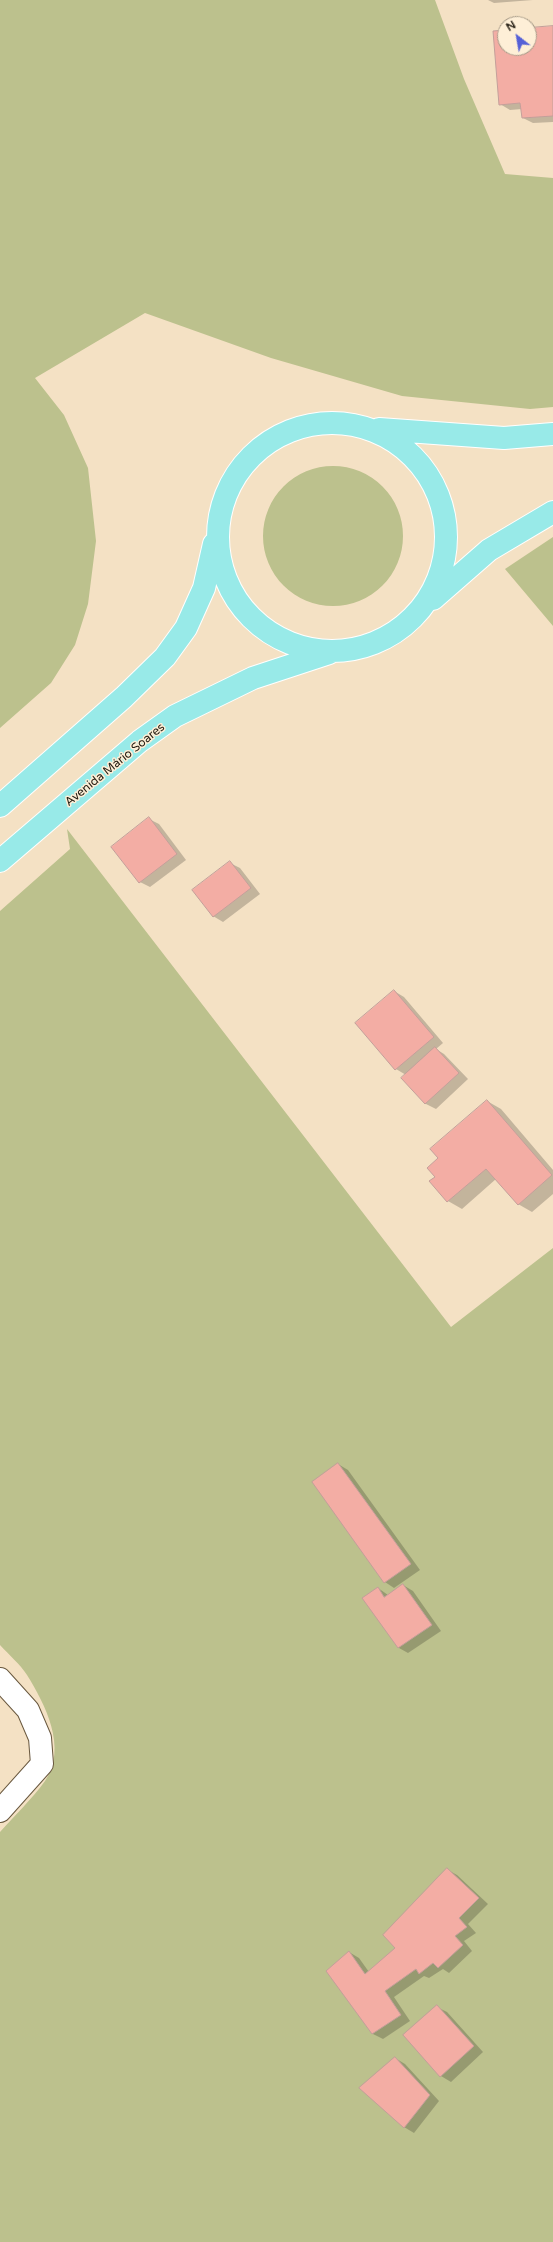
<!DOCTYPE html>
<meta charset="utf-8">
<style>
body{margin:0}
#map{position:relative;width:553px;height:2242px;overflow:hidden;background:#f4e1c4;font-family:"Varela Round",sans-serif}
canvas{display:block}
.north{position:absolute;left:497px;top:16px;width:40px;height:40px;box-sizing:border-box;background:#feefd7;border:1px solid #a89c89;border-radius:50%;rotate:329deg;font-size:11px;font-weight:700;line-height:16px;text-align:center;color:#272015}
.north::after{content:'';display:block;margin:auto;width:14px;height:18px;background:#5560d7;clip-path:polygon(50% 0,100% 100%,50% 72%,0 100%)}
</style>
<div id="map">
<canvas width="553" height="2242"></canvas>
<div class="north">N</div>
</div>
<script>
const context = document.querySelector('canvas').getContext('2d');
context.lineJoin = 'round';
function fill(path, color) { context.fillStyle = color; context.fill(path, 'evenodd'); }
function trace(path, color, width, dash) { context.strokeStyle = color; context.lineWidth = width; context.lineCap = dash ? 'butt' : 'round'; context.setLineDash(dash || []); context.stroke(path); }
function drawText(font, color, halo, rows, align = 'center') {
  context.font = font + ' "Varela Round",sans-serif'; context.lineWidth = 3; context.setLineDash([]); context.textBaseline = 'middle'; context.strokeStyle = halo; context.fillStyle = color; for (const [text, x, y, turn = 0] of rows) {
    context.save(); context.translate(x, y); context.rotate((+turn || 0) * Math.PI / 180); context.textAlign = isNaN(turn) ? turn : align; if (halo) context.strokeText(text, 0, 0); context.fillText(text, 0, 0); context.restore();
  }
}
const green = new Path2D(`
 M 0,0 L 435,0 L 464,79 L 505,174 L 553,178 L 553,407 L 530,409 L 402,396 L 271,358 L 145,313 L 35,378 L 64,415 L 88,468 L 96,541 L 88,604 L 75,645 L 51,683 L 0,728 Z
 M263 536a70 70 0 1 1 140 0a70 70 0 1 1-140 0Z
 M 553,537 L 553,626 L 505,569 Z
 M 67,829 L 451,1327 L 553,1248 L 553,2242 L 0,2242 L 0,1832 C 15,1815 32,1799 45,1781 C 68,1748 45,1704 27,1675 C 20,1664 9,1655 0,1645 L 0,911 L 70,849 Z`);
const shadow = new Path2D(`
 M 488,0 L 533,0 L 494,3 Z
 M 553,27 L 553,122 L 533,123 L 523,118 L 522,109 L 510,110 L 500,104 L 505,31 L 505,48 L 529,48 L 529,29 Z
 M 149,819 L 159,824 L 186,860 L 150,887 L 140,882 Z
 M 230,863 L 240,868 L 260,894 L 223,922 L 213,916 Z
 M 394,991 L 404,997 L 443,1043 L 436,1049 L 444,1054 L 468,1079 L 436,1109 L 426,1104 L 402,1078 L 406,1075 L 396,1069 Z
 M 487,1101 L 501,1109 L 553,1170 L 553,1194 L 532,1212 L 518,1204 L 496,1179 L 462,1209 L 448,1201 L 431,1181 L 436,1177 L 439,1159 Z
 M 338,1464 L 348,1470 L 420,1570 L 394,1588 L 385,1582 Z
 M 403,1585 L 413,1591 L 441,1631 L 408,1653 L 399,1648 L 364,1598 L 378,1588 L 388,1595 Z
 M 448,1870 L 457,1875 L 488,1904 L 468,1924 L 476,1933 L 464,1941 L 472,1951 L 449,1973 L 443,1969 L 429,1978 L 424,1976 L 394,1997 L 410,2021 L 383,2039 L 373,2034 L 328,1971 L 349,1952 L 359,1958 L 369,1972 L 396,1948 Z
 M 437,2007 L 447,2012 L 483,2052 L 451,2082 L 441,2076 L 404,2036 Z
 M 395,2058 L 405,2064 L 439,2101 L 414,2133 L 404,2127 Z`);
const building = new Path2D(`
 M 553,26 L 553,116 L 522,118 L 520,103 L 499,105 L 493,31 L 505,30 L 505,48 L 529,48 L 529,28 Z
 M 149,817 L 177,854 L 139,883 L 111,847 Z
 M 230,861 L 251,888 L 213,917 L 192,890 Z
 M 394,990 L 434,1037 L 395,1070 L 355,1023 Z
 M 435,1047 L 459,1073 L 425,1104 L 401,1078 Z
 M 487,1100 L 552,1175 L 518,1205 L 486,1169 L 447,1202 L 429,1181 L 435,1177 L 427,1168 L 438,1158 L 430,1149 Z
 M 338,1463 L 411,1564 L 384,1583 L 312,1482 Z
 M 403,1584 L 432,1625 L 398,1648 L 362,1598 L 378,1587 L 384,1597 Z
 M 447,1868 L 479,1898 L 459,1918 L 467,1927 L 455,1936 L 463,1945 L 438,1968 L 433,1963 L 419,1974 L 416,1969 L 385,1991 L 401,2015 L 372,2034 L 326,1971 L 349,1951 L 365,1974 L 395,1948 L 383,1935 Z
 M 437,2005 L 474,2046 L 440,2077 L 403,2035 Z
 M 395,2057 L 430,2095 L 404,2128 L 359,2088 Z`);
const minor = new Path2D(`
 M 0,1679 L 28,1710 L 40,1738 L 42,1764 L 0,1811`);
const primary = new Path2D(`
 M218 537a114 114 0 1 1 228 0a114 114 0 1 1-228 0Z
 M 379,429 L 504,438 L 553,434
 M 433,599 L 489,550 L 553,512
 M 0,806 L 124,697 L 165,657 L 186,628 L 204,588 L 214,544
 M 0,861 L 140,741 L 175,716 L 253,678 L 329,653`);
const streetNames = [
 ["Avenida Mário Soares",115,765,-39]
];
fill(green, '#bcc18d');
fill(shadow, '#0003');
fill(building, '#f3ada4');
trace(building, '#c39f9a', 1);
trace(minor, '#69583f', 24);
trace(primary, '#fff', 24);
trace(minor, '#fff', 22);
trace(primary, '#98eae8', 22);
drawText('12px', '#272015', '#feefd7', streetNames);
</script>
